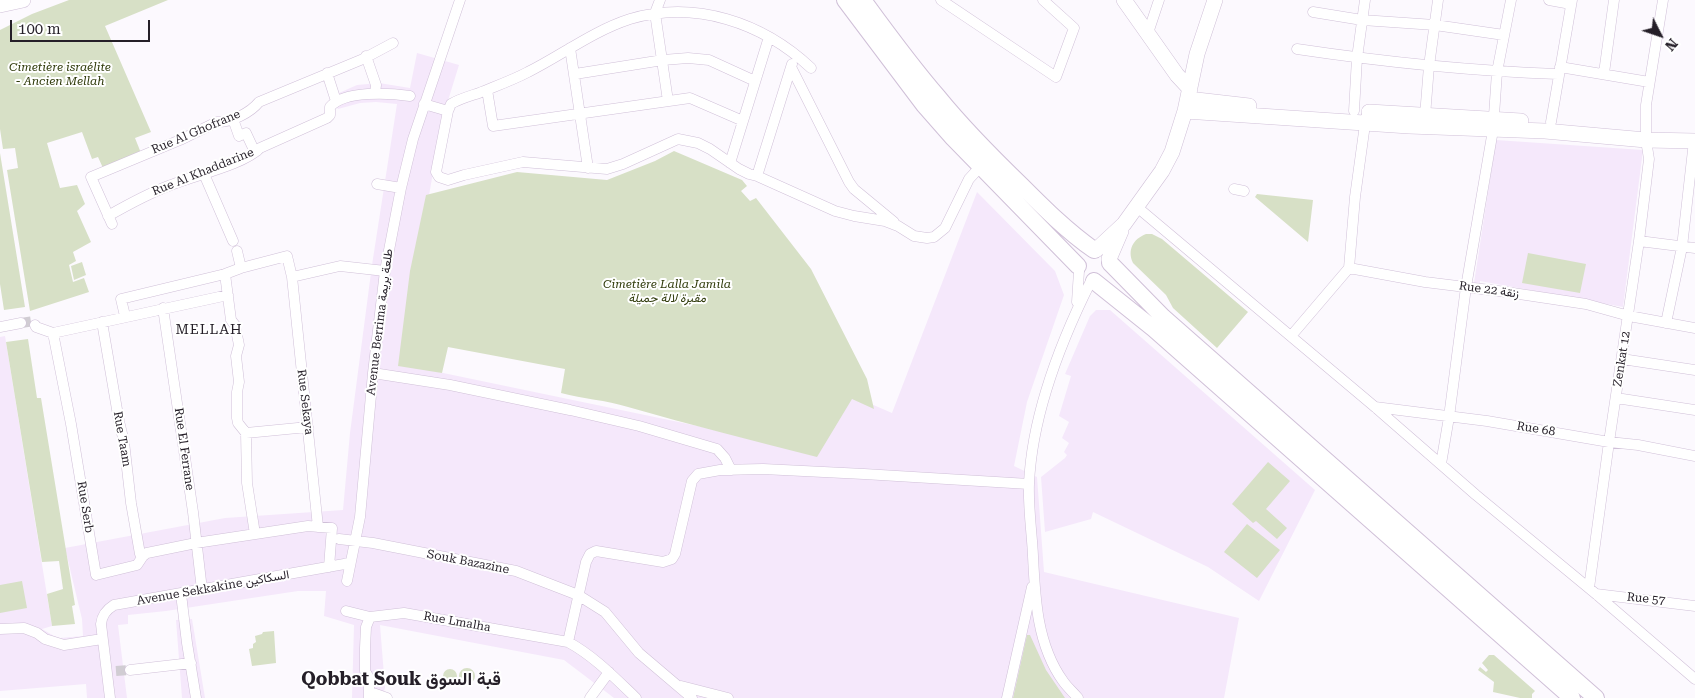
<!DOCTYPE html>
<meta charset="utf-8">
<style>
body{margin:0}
#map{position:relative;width:1695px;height:698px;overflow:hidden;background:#fcf9fe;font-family:"Roboto Serif",serif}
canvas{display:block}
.north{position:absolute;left:1635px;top:10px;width:50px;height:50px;-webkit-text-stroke:4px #fff;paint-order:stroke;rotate:131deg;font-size:14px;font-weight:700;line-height:20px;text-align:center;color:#251f28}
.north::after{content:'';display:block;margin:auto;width:18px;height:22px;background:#251f28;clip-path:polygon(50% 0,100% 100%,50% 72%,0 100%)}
.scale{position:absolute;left:10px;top:20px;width:140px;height:22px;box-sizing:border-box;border:2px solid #251f28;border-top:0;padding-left:6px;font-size:15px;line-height:18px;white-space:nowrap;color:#251f28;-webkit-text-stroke:4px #fff;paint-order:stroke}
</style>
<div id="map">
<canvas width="1695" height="698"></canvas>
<div class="north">N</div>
<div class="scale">100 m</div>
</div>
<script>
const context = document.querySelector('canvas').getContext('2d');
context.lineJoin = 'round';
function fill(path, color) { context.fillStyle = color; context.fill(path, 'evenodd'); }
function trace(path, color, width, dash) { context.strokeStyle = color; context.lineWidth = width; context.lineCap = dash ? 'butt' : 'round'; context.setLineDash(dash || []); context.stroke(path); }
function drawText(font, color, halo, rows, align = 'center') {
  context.font = font + ' "Roboto Serif",Vazirmatn,serif'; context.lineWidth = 4; context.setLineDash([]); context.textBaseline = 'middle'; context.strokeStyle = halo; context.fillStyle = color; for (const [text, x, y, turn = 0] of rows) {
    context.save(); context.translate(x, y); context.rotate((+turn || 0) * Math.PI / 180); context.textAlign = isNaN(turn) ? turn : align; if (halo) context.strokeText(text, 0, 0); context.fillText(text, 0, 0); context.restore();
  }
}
const built = new Path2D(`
 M 417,53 L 459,65 L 442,120 L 400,364 L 813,450 L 848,394 L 892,413 L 977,192 L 1055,271 L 1064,295 L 1027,402 L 1014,466 L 1037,477 L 1044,572 L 1239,618 L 1224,698 L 614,698 L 564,660 L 380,625 L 385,688 L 382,698 L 352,698 L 354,625 L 324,616 L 326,591 L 298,591 L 166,611 L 128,615 L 128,624 L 118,625 L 127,698 L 87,698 L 86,684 L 0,691 L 0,337 L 5,336 L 52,626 L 42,629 L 54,636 L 60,638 L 83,636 L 82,619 L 65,548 L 225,518 L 343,510 L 350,433 L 372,265 L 397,104 L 376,102 L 360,103 L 338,109 L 330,97 L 357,85 L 379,83 L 410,88 Z
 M 1496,140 L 1643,150 L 1623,307 L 1480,281 L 1480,284 L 1474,283 Z
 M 1096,310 L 1110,310 L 1315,490 L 1259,601 L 1208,567 L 1093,512 L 1091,519 L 1045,532 L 1041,477 L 1065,458 L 1067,455 L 1064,452 L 1069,443 L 1062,438 L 1069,422 L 1059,416 L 1071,376 L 1065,374 L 1090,316 Z
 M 192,619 L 205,698 L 182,698 L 176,620 Z`);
const green = new Path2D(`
 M 69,0 L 168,0 L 105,26 L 151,132 L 135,138 L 141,153 L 103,168 L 98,157 L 92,159 L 82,132 L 47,143 L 60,188 L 77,185 L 85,204 L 77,211 L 91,242 L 73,252 L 76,261 L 69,265 L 73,282 L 84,278 L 89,292 L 30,311 L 7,170 L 18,168 L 15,148 L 3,149 L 0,129 L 0,30 L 32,14 Z
 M 674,151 L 742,180 L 747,186 L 741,191 L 750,201 L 756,198 L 811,269 L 867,379 L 874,409 L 852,399 L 817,457 C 754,441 691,425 628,407 C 606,400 583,399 561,393 L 565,369 L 448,347 L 442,373 L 398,366 L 410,271 L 426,195 L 517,172 L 607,180 L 655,161 Z
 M 0,153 L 25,307 L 4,310 L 0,284 Z
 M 1257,194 L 1313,200 L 1308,242 L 1255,197 Z
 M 1146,234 L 1152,234 L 1162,239 L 1248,312 L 1217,348 L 1173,308 L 1166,295 L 1133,263 C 1127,250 1133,239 1146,234 Z
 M 1528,253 L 1586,264 L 1580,293 L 1522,283 Z
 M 82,262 L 86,275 L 74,280 L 71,266 Z
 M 28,339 L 37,398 L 41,398 L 75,605 L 72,606 L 75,624 L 52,626 L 47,594 L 63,589 L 59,561 L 42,562 L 6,342 Z
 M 1268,462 L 1290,481 L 1266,509 L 1287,528 L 1277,539 L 1256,521 L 1253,523 L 1232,504 Z
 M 1247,524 L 1280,550 L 1257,578 L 1224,552 Z
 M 22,581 L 27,608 L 0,613 L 0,585 Z
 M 274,631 L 276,663 L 252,666 L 249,649 L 253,648 L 253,644 L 256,642 L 255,636 L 262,634 L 263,632 Z
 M 1027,635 L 1030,635 L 1046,670 L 1065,698 L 1013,698 Z
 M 1489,655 L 1494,655 L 1535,691 L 1532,694 L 1532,698 L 1520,698 L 1493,692 L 1494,682 L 1478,670 L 1480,667 L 1486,672 L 1488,670 L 1482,663 Z
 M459 676a8 8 0 1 1 16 0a8 8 0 1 1-16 0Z
 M443 676a7 7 0 1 1 14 0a7 7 0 1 1-14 0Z`);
const streetTunnel = new Path2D(`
 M 21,323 L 34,321 L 35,325
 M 116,671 L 130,670`);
const street = new Path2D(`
 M 660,0 L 655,13 L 668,101
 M 941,0 L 1056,77 L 1074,28 L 1043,0
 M 1549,0 L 1571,4
 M 1313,12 L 1362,20 L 1435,25 L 1504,35
 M 1148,33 L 1159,0
 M 570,48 L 588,168
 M 1297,49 C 1384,62 1471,71 1558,74
 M 366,56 L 376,85 L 375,93
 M 791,67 L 849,182 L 854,189 L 894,222
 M 1560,67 L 1649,82
 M 811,68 C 762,22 695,0 630,19 C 593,31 562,55 528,72 C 513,80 496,86 479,93 C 470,96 459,99 451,104 L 448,111 L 436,172 L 439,177 L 448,180 L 464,175 L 523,162 L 607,169 L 623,164 L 678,139 L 698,143 L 710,149 L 739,169 L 749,174 L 757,176 L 835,211 L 854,216 L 885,221 L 898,226 L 914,236 L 927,238 L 934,237 L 945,228 L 969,179 L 980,167
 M 327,73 L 336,101
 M 1604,73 L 1614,0
 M 575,74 L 663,60 L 688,58 L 709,60 L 755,81
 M 487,90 L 493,126 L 690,98 L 743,121
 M 424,104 L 448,111
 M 1354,111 L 1357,58 L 1365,0
 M 1425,116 L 1429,66 L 1438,0
 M 233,119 L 239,136 L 246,133 L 253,148 L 257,151
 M 1551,122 L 1572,0
 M 730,163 L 769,37
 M 204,174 L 233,241
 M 757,176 L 792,64
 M 377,184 L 401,188
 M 1234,189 L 1244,191
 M 1137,207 L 1375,407 L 1476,495 L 1596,594 L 1695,679
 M 108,216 C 129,204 149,193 171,185 C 195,175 243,165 260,148 L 327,118 L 330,115 L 330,107 C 344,90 390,93 410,96
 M 112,224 L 91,177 L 180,140 L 217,122 C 231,123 251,112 259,102 L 363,59 L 393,43
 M 1639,241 L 1695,248
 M 237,251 L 241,268
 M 1349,268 L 1425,282 L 1506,292 L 1586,304 L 1629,316 L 1695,328
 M 225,274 L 231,320 L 235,325 L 239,345 L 236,356 L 239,382 L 237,392 L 237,418 L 238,423 L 246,433 L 247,483 L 255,534
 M 292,277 L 340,266 L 385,271
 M 1077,302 L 1079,271
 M 163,308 L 193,512 L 202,590
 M 125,316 L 121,299 L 225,274 L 241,268 L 287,256 L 292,277 L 318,527
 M 102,322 L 119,421 L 124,442 L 131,503 L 140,554 L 143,556
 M 1666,323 L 1682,247 L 1694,141
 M 35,325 L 36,327 L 53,333 L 228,295
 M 0,327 L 21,323
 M 53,333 L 71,424 L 96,575 L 137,565 L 143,556 L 147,553 L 196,543 L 308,526 L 332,528 L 329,567
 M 1291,336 L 1349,268 L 1355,197 L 1366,117
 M 1622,359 L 1695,370
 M 373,373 L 450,385 L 570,410 L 639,426 L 717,449 L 725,458 L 731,470
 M 1616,398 L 1695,410
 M 1375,407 L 1487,421 L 1609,442 L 1638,445 L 1695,456
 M 246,433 L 308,427
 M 1441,464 L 1449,417 L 1466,287 L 1493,130 L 1497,72 L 1511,0
 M 339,539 L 373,543 L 516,571 L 578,595 L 605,612 L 639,653 L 692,698
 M 347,581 L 360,517 L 373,373 L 385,271 L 401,188 L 413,139 L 460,0
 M 1589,588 L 1609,442 L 1639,241 L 1649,159 L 1646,140 L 1646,105 L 1663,0
 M 181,594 L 187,643 L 196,698
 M 1596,594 L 1695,606
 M 346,611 L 370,617 L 404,613 L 568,642 C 594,656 615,678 636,698
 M 0,629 L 24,628 L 37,633 L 45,639 L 64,645 L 102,639
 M 568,642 L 586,562 L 590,554 L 596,551 L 663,562 L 672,559 L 675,554 L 692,481 L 698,474 L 720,470 L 763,469 L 864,474 L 1029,484
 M 130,670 L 191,663
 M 681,686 L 728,698
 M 370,692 L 387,698
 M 110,698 L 101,624 C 102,615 106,610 114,605 L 350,563
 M 369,698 L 369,678 L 365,671 L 365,648 L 366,627 L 370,617
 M 590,698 L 609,672
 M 1007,698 L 1032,587
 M 1078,698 C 1073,692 1067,687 1063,681 C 1037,645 1035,598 1033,556 C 1032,533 1028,508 1029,484 C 1032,414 1060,343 1091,281`);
const secondary = new Path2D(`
 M 1124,0 L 1177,75 L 1190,89
 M 0,5 L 23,0
 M 1188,99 L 1249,106
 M 1185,111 L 1409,126 L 1545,131 L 1646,140 L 1695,141
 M 1369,112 L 1521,121
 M 1096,250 L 1124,224 L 1162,171 L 1172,152 L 1185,111 L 1197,54 L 1215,0
 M 1109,259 L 1121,231`);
const primary = new Path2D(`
 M 845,0 L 924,105 L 953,138 L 1078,266
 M 863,0 C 887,33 911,66 938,97 C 964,129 993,158 1022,186 C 1045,209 1067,231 1094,250
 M 1110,263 L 1163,317 L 1596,698
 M 1094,281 L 1154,329 L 1572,698`);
const parkNames = [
 ["Cimetière israélite",60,67],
 ["- Ancien Mellah",60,81],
 ["Cimetière Lalla Jamila",667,284],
 ["مقبرة لالة جميلة",667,298]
];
const streetNames = [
 ["Rue Al Ghofrane",196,132,-23],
 ["Rue Al Khaddarine",203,172,-22],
 ["Rue 22 زنقة",1489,290,8],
 ["Avenue Berrima طلعة بريمة",380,322,-83],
 ["Zenkat 12",1622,359,-81],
 ["Rue Sekaya",305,402,83],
 ["Rue 68",1536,429,9],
 ["Rue Taam",122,439,80],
 ["Rue El Ferrane",184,449,82],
 ["Rue Serb",85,507,81],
 ["Souk Bazazine",468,562,11],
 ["Avenue Sekkakine السكاكين",213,588,-10],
 ["Rue 57",1646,599,6],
 ["Rue Lmalha",457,622,10]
];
const neighbourhoodNames = [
 ["MELLAH",209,330]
];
const districtNames = [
 ["Qobbat Souk قبة السوق",401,680]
];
fill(built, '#f5e8fb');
fill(green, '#d7e0c6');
trace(streetTunnel, '#d1cdd3', 10, [10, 5]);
trace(street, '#d0c0d8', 11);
trace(secondary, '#d0c0d8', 16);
trace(primary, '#d0c0d8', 18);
trace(street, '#fff', 10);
trace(secondary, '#fff', 15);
trace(primary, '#fff', 16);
drawText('italic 12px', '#303b0b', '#fff', parkNames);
drawText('12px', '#251f28', '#fff', streetNames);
context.letterSpacing = '1px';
drawText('14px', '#251f28', '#fff', neighbourhoodNames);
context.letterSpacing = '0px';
drawText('bold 18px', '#251f28', '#fff', districtNames);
</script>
